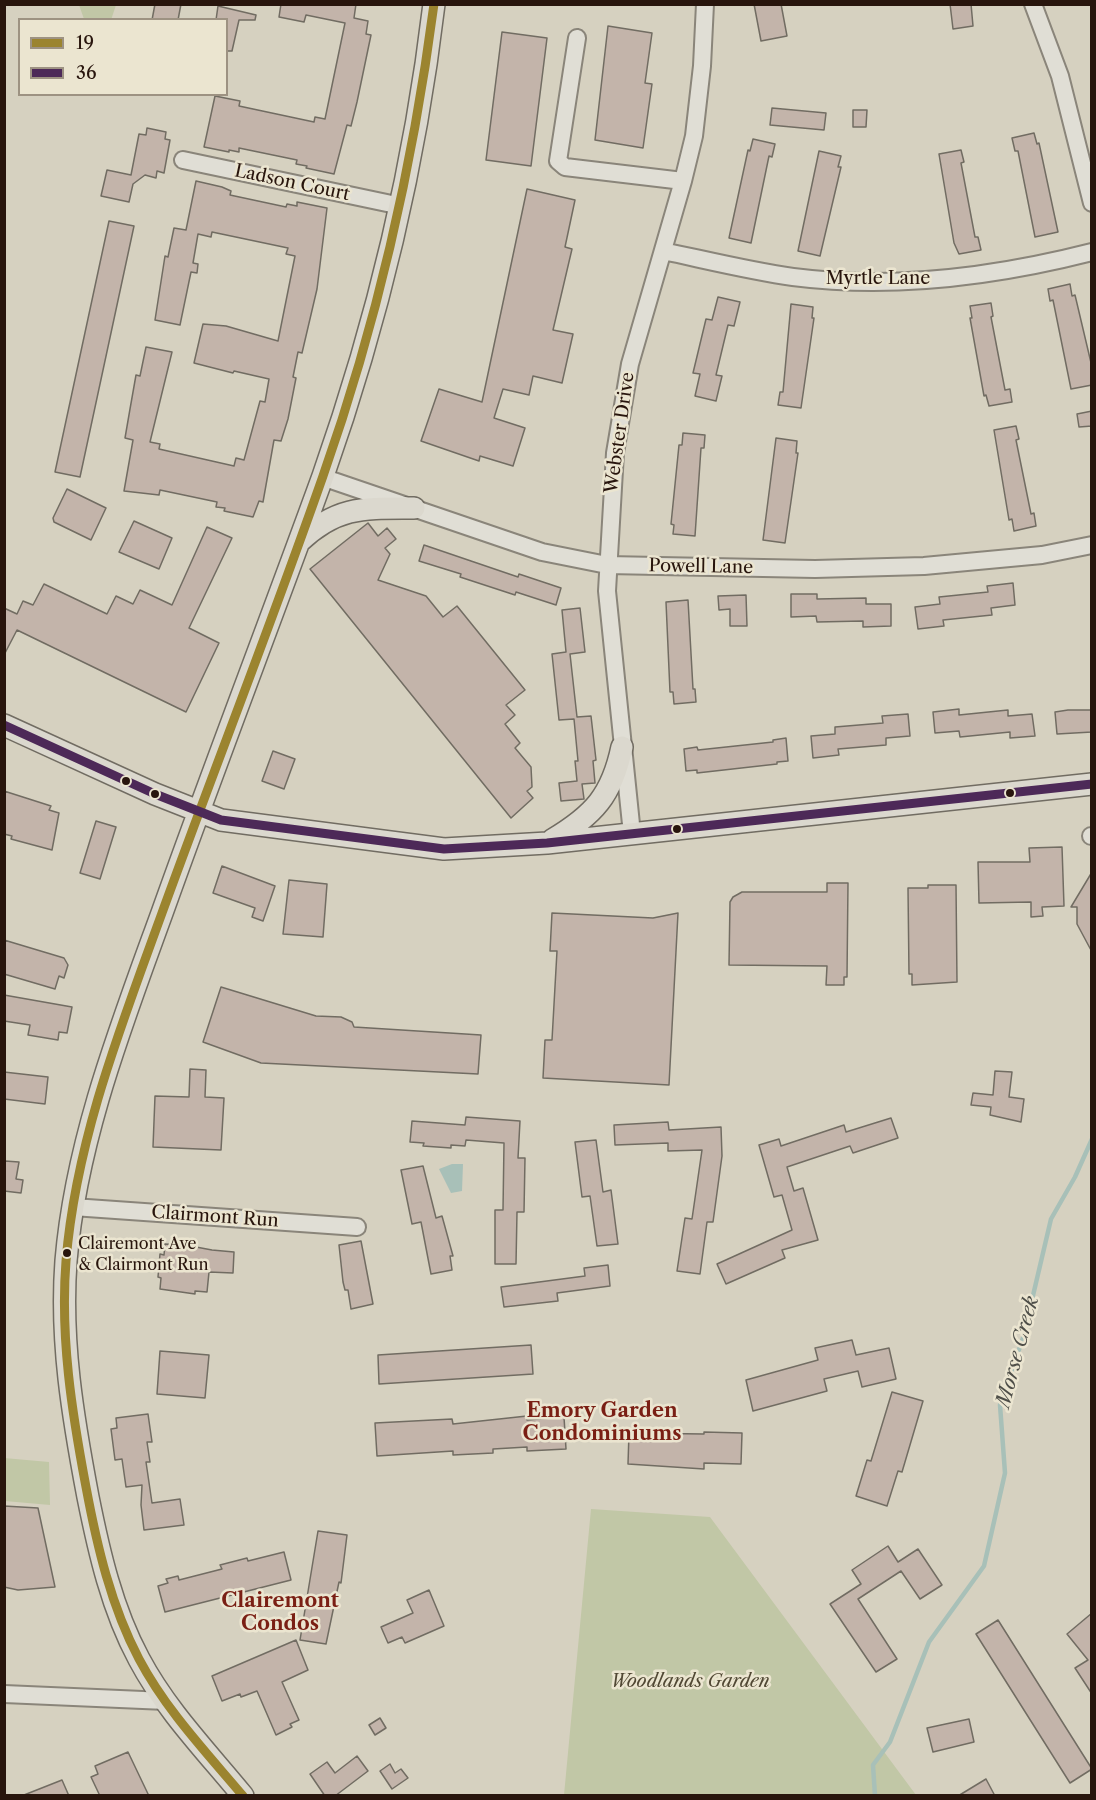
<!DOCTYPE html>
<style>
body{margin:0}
#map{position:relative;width:1096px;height:1800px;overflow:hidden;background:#d6d1c0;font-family:"Libre Caslon Text",serif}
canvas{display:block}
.frame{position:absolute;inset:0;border:6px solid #28150d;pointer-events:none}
.legend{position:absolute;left:18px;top:18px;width:210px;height:78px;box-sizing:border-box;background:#ebe5d0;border:2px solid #9d9282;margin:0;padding:8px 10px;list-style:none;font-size:18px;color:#28150d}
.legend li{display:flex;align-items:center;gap:12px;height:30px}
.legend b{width:30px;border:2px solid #9d9282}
</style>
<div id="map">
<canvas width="1096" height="1800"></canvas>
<div class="frame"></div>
<ul class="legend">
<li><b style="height:8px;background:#9b842f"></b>19</li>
<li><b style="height:8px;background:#4d2958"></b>36</li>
</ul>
</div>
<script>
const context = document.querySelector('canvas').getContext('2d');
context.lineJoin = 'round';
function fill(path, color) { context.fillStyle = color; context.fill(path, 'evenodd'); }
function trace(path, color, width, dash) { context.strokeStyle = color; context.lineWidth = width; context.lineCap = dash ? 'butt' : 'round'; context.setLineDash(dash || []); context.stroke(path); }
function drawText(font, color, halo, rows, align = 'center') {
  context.font = font + ' "Libre Caslon Text",serif'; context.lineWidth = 5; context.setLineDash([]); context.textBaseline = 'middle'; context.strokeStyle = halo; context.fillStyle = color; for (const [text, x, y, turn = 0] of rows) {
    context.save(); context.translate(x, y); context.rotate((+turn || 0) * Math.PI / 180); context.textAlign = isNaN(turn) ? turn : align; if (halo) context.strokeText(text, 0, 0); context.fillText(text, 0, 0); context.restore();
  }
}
const green = new Path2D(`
 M 79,5 L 116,5 L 111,20 L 84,19 Z
 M 4,1458 L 49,1462 L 50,1505 L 5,1501 Z
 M 591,1509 L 710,1517 L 916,1795 L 564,1795 Z`);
const water = new Path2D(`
 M 452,1164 L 463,1164 L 462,1191 L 451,1193 L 439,1169 Z`);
const stream = new Path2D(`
 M 875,1796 L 873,1765 L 890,1742 L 929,1642 L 984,1566 L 1005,1473 L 1000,1405 L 1023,1338 L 1051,1219 L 1075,1177 L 1092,1139`);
const building = new Path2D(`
 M 155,4 L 181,4 L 178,20 L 152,20 Z
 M 281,4 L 356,4 L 354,18 L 368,21 L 366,34 L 371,35 L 357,102 L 351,126 L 347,125 L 334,174 L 306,168 L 307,166 L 296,164 L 297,160 L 239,148 L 239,152 L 229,150 L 229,152 L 204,147 L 215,96 L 240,101 L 239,106 L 314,122 L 315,117 L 325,119 L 345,23 L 306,15 L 304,22 L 279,17 Z
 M 754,4 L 781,4 L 787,36 L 761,41 Z
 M 950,4 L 971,4 L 973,26 L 953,29 Z
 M 218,6 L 256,15 L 255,20 L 239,20 L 232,51 L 226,51 L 226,20 L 216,20 Z
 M 608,26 L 652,33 L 645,83 L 652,84 L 643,148 L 595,140 Z
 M 502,32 L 547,38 L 531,166 L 486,160 Z
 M 772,108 L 826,113 L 824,130 L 770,125 Z
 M 853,110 L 867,110 L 866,127 L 853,127 Z
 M 147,128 L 166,132 L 165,139 L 170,140 L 164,173 L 157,171 L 156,178 L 145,175 L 133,184 L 129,202 L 101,196 L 107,170 L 131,175 L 139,134 L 146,135 Z
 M 1034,133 L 1037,144 L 1039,143 L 1058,232 L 1035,237 L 1018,151 L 1015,151 L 1012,138 Z
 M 753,139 L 775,144 L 772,157 L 769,156 L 751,243 L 729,238 L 748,150 L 750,151 Z
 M 961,150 L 964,162 L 961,163 L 975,237 L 978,237 L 981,250 L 959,254 L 954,243 L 939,154 Z
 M 819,151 L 841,156 L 838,167 L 841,167 L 820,256 L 798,251 Z
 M 196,181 L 222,187 L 231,191 L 230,195 L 286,207 L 287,204 L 297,206 L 297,202 L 327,208 L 317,289 L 302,353 L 298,352 L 293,377 L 296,378 L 288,419 L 281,441 L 274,440 L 263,502 L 259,501 L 253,517 L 224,511 L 225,508 L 216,507 L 217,502 L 160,490 L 159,495 L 124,491 L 133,440 L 125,438 L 130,409 L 136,375 L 140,376 L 146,347 L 172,352 L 150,442 L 160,444 L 159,449 L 234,466 L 236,458 L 244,460 L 260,401 L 265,402 L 269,379 L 234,371 L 233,373 L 194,363 L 203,324 L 226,326 L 278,341 L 295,256 L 286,254 L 288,248 L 212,232 L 211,237 L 198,234 L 193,263 L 198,264 L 197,273 L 191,272 L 180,325 L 155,320 L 165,256 L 168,257 L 174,228 L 186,230 Z
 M 527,189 L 575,200 L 565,247 L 572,249 L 553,330 L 573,334 L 562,383 L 533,376 L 529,395 L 503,389 L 494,418 L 525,428 L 513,466 L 480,456 L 479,461 L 421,441 L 439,389 L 482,402 Z
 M 109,221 L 134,226 L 80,477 L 55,472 Z
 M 1070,284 L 1072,296 L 1075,295 L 1092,367 L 1092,385 L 1071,389 L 1053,300 L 1050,301 L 1048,289 Z
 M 718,297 L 740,302 L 734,326 L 728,325 L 716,375 L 722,376 L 716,401 L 695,396 L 700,374 L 693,373 L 706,319 L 712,320 Z
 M 991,303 L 993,316 L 991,317 L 1005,390 L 1010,389 L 1012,402 L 989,406 L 986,395 L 984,396 L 970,318 L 972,318 L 970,306 Z
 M 791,304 L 813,307 L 812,318 L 814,318 L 801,408 L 778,405 L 780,392 L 783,392 Z
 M 1092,411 L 1092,426 L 1079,427 L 1077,414 Z
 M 1016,426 L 1019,439 L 1016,440 L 1031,514 L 1034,513 L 1036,526 L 1014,531 L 1012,519 L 1009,520 L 994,430 Z
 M 683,433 L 705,435 L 704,448 L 701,448 L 695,536 L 673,534 L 674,525 L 671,524 L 679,445 L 682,445 Z
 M 776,438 L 797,441 L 796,453 L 798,453 L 785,543 L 763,540 Z
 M 67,489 L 106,508 L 91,540 L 54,522 L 53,518 Z
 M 134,521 L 172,538 L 159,569 L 119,552 Z
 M 368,523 L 378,536 L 387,528 L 396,539 L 385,548 L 390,554 L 378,580 L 426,596 L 443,617 L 457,606 L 525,690 L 506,705 L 515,715 L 505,724 L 520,743 L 515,748 L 531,767 L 532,787 L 527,791 L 533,798 L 511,818 L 310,569 Z
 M 207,527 L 232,538 L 189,628 L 219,643 L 186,712 L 17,630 L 4,655 L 4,608 L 17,614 L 23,601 L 33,605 L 44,584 L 107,614 L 116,596 L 133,604 L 140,590 L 172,605 Z
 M 424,545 L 518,577 L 519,574 L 561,588 L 556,605 L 516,592 L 515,595 L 460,577 L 461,574 L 419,561 Z
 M 1013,583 L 1015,605 L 991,608 L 992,615 L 943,620 L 944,626 L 918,629 L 915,607 L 940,604 L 939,597 L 988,592 L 987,586 Z
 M 791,594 L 817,594 L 817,599 L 866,598 L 866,604 L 891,604 L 891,626 L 863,627 L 863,621 L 817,622 L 816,616 L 791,617 Z
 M 746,595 L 747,626 L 730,626 L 730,609 L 719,610 L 718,596 Z
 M 688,600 L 693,689 L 695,689 L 696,702 L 674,704 L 673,692 L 670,692 L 666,602 Z
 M 580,608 L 585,652 L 570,654 L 577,717 L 591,716 L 596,760 L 593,761 L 595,783 L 582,784 L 584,799 L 561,801 L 559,783 L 577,781 L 575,761 L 578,761 L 574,719 L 559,720 L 552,654 L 566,652 L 562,610 Z
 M 959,709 L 959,715 L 1008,710 L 1008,716 L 1032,714 L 1035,736 L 1010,738 L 1010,732 L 960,737 L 959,731 L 935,733 L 933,712 Z
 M 1068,710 L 1092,710 L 1092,732 L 1057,734 L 1055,712 Z
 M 908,714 L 910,736 L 886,738 L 886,745 L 838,749 L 839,755 L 813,758 L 811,736 L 835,734 L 835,727 L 883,723 L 882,716 Z
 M 786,738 L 788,761 L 777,762 L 777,764 L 697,773 L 697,770 L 686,771 L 684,749 L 697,747 L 698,750 L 773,742 L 773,740 Z
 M 273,751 L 295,759 L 284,789 L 262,781 Z
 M 4,791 L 51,806 L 49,810 L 59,813 L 52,850 L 11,839 L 12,836 L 4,834 Z
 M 96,821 L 116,827 L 100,879 L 80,873 Z
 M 1062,847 L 1064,906 L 1042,907 L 1043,916 L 1031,917 L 1031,902 L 979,903 L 978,862 L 1030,862 L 1029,848 Z
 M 222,866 L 275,886 L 263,921 L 252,917 L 255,908 L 213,893 Z
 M 1092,872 L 1092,952 L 1077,924 L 1077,907 L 1071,907 Z
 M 289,880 L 327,884 L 323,937 L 283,934 Z
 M 827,883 L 848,883 L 847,977 L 844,977 L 844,985 L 826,985 L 827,966 L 729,965 L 730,902 L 733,897 L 742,892 L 827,892 Z
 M 928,885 L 956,885 L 957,982 L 912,985 L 912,974 L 909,974 L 908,888 L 928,888 Z
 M 552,913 L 653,918 L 678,913 L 669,1085 L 543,1078 L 545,1040 L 552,1040 L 557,951 L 550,951 Z
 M 4,940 L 64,958 L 68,965 L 64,978 L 59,976 L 55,989 L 4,974 Z
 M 221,987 L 316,1016 L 341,1017 L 352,1022 L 354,1027 L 481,1035 L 478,1074 L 261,1063 L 203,1042 Z
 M 4,995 L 72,1007 L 67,1033 L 59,1032 L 58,1040 L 28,1035 L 30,1025 L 4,1021 Z
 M 190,1069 L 206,1070 L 205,1097 L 224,1098 L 221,1150 L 153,1147 L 155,1096 L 189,1097 Z
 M 995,1071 L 1012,1072 L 1009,1097 L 1024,1099 L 1021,1122 L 990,1115 L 991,1107 L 971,1105 L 973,1093 L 993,1095 Z
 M 4,1072 L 48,1077 L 45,1104 L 4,1099 Z
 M 466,1117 L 520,1121 L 518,1158 L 525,1158 L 524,1212 L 517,1212 L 516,1264 L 495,1264 L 495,1210 L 503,1210 L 504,1143 L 466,1140 L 465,1146 L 451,1145 L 451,1148 L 423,1146 L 424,1143 L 410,1142 L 412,1121 L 465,1125 Z
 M 891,1118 L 898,1138 L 853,1153 L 850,1146 L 787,1167 L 794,1191 L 803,1188 L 818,1240 L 782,1250 L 785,1258 L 726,1284 L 717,1264 L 792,1230 L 782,1195 L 774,1197 L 759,1145 L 779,1139 L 781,1146 L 844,1125 L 846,1132 Z
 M 668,1122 L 669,1130 L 721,1127 L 722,1156 L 713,1222 L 707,1222 L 700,1274 L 677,1271 L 685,1218 L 692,1219 L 702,1150 L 668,1151 L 668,1143 L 615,1145 L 614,1125 Z
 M 596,1140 L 603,1192 L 611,1190 L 618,1244 L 597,1246 L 590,1196 L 582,1197 L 575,1142 Z
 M 5,1161 L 19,1162 L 16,1179 L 23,1180 L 21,1193 L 4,1191 Z
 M 423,1166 L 436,1218 L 442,1216 L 453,1256 L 450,1256 L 452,1270 L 431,1274 L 421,1222 L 412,1224 L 401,1170 Z
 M 181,1241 L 196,1242 L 196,1247 L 212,1250 L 234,1252 L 233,1273 L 209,1272 L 207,1292 L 195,1291 L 195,1294 L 160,1289 L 161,1278 L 158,1277 L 160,1254 L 164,1255 L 165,1244 L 181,1245 Z
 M 361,1241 L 373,1304 L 351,1309 L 348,1290 L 345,1290 L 343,1282 L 339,1245 Z
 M 608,1265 L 610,1286 L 557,1293 L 558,1301 L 504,1307 L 501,1287 L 585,1276 L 584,1268 Z
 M 852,1340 L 856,1355 L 889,1348 L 896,1379 L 862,1387 L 858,1371 L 824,1379 L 827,1391 L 753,1411 L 746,1380 L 818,1360 L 815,1348 Z
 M 531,1345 L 533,1374 L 379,1384 L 378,1355 Z
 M 160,1351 L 209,1355 L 205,1398 L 157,1394 Z
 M 892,1392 L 923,1401 L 902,1472 L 898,1471 L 887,1506 L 856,1496 L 867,1460 L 871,1461 Z
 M 148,1414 L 152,1442 L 147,1442 L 150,1462 L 146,1462 L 152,1503 L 180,1499 L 184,1525 L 144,1530 L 141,1505 L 142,1485 L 126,1487 L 122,1459 L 115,1460 L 111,1429 L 117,1428 L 116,1418 Z
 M 527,1416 L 527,1420 L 564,1417 L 566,1449 L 527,1451 L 527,1447 L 493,1449 L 493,1453 L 453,1455 L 453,1451 L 377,1456 L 375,1423 L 452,1419 L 453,1424 Z
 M 704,1432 L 742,1433 L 741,1464 L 704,1463 L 704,1469 L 628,1464 L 629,1433 L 704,1434 Z
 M 4,1506 L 38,1508 L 55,1587 L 18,1590 L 4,1587 Z
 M 318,1531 L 347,1535 L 341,1583 L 339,1582 L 326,1644 L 300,1640 Z
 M 888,1546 L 898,1562 L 918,1549 L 942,1585 L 920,1599 L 901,1571 L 858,1599 L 897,1659 L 876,1672 L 830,1604 L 861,1584 L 852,1570 Z
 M 284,1552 L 291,1580 L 165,1612 L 158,1586 L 168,1583 L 166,1579 L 178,1576 L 179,1580 L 222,1569 L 220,1565 L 247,1558 L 248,1561 Z
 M 429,1590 L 444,1626 L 405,1643 L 402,1637 L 388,1643 L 381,1627 L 413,1613 L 407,1600 Z
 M 1092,1613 L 1092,1694 L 1075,1668 L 1088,1660 L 1067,1634 Z
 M 998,1620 L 1092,1769 L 1070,1783 L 976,1634 Z
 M 296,1640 L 308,1670 L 282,1682 L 299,1720 L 290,1724 L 292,1727 L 276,1735 L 257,1691 L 241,1697 L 240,1694 L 222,1701 L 212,1676 Z
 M 380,1718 L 386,1728 L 375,1735 L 369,1725 Z
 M 969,1719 L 974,1742 L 933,1752 L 927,1728 Z
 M 128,1752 L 149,1796 L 100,1796 L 91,1777 L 98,1774 L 95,1766 Z
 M 357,1756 L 368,1771 L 335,1796 L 325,1796 L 310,1774 L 327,1762 L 335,1773 Z
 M 390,1764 L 395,1773 L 401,1769 L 408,1778 L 392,1789 L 380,1771 Z
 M 986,1779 L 995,1796 L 958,1796 Z
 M 62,1780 L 69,1796 L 24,1796 L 24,1795 Z`);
const minor = new Path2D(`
 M 1033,4 L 1060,76 L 1092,203
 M 577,38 L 558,161 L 565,167 L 683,181
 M 183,160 L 401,206
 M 663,251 C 706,260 750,271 793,277 C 894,290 994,277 1092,252
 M 322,477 L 542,552 L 607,565 L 815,569 L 924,566 L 1042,555 L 1092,545
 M 632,834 L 607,591 L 615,453 L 630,364 L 683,181 L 694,136 L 702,66 L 705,4
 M 1091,836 L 1092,836
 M 73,1207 L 357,1227
 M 4,1694 L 166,1701`);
const major = new Path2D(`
 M 299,542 C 337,506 364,508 414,508
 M 4,725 L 155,794 L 221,820 L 444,849 L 547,843 L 1092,784
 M 552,840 C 594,815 612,795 622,747
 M 243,1796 C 207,1752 166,1710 139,1659 C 112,1609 99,1552 88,1497 C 73,1418 60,1341 66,1261 C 76,1141 121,1026 162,913 C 214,767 270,622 323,476 C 377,323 415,165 434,4`);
const bus1 = new Path2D(`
 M 243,1796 C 206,1752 166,1710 139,1659 C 111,1606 97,1546 86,1487 C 72,1413 60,1337 66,1261 C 76,1140 121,1026 162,913 C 215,767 272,622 323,476 C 377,323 413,165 434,4`);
const bus2 = new Path2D(`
 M 4,725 L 155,794 L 221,820 L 444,849 L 547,843 L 1092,784`);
const markers = [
 [126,781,5,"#28150d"],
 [1010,793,5,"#28150d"],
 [155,794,5,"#28150d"],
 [677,829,5,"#28150d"],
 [67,1253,5,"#28150d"]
];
const busNames = [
 ["Clairemont Ave",78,1244],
 ["& Clairmont Run",78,1265]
];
const streetNames = [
 ["Ladson Court",292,183,12],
 ["Myrtle Lane",878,279],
 ["Webster Drive",620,433,-82],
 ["Powell Lane",701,567,1],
 ["Clairmont Run",215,1217,4]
];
const parkNames = [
 ["Woodlands Garden",690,1682]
];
const waterNames = [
 ["Morse Creek",1018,1352,-75]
];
const neighbourhoodNames = [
 ["Emory Garden",602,1411],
 ["Condominiums",602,1434],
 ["Clairemont",280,1601],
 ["Condos",280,1624]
];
fill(green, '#c1c7a6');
fill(water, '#a8c0b8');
trace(stream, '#a8c0b8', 4.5);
fill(building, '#c3b4aa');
trace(building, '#716c62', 1.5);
trace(minor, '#8a857a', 20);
trace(major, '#716c62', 24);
trace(minor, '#e0ded5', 16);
trace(major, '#dbd8ce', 21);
trace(bus1, '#9b842f', 9);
trace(bus2, '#4d2958', 9);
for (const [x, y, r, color] of markers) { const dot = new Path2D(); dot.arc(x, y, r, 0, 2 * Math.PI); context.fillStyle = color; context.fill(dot); trace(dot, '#ebe5d0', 2); }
drawText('16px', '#28150d', '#ebe5d0', busNames, 'left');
drawText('18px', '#28150d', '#ebe5d0', streetNames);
drawText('italic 18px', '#514834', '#ebe5d0', parkNames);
drawText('italic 20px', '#4e4e48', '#ebe5d0', waterNames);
drawText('bold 20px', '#7a1f14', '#ebe5d0', neighbourhoodNames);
</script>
